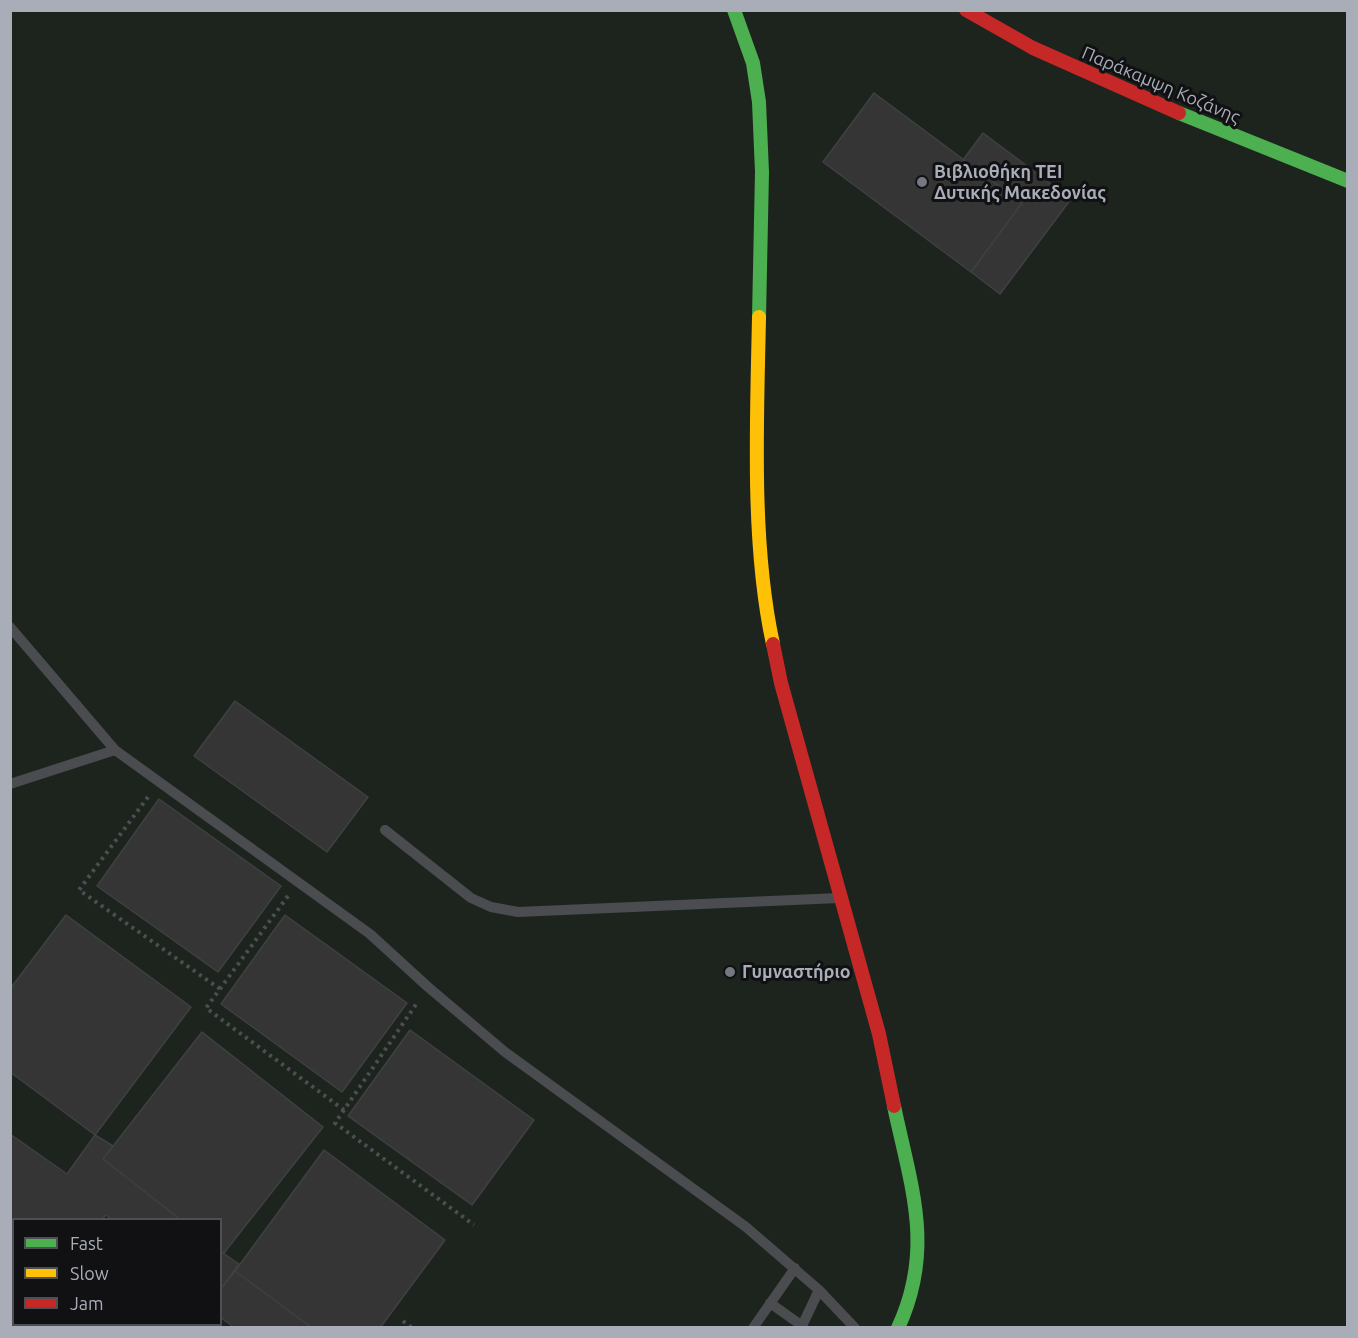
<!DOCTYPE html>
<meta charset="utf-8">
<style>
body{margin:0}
#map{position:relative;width:1358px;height:1338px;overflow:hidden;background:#171717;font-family:Ubuntu,sans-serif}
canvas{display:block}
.frame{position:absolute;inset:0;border:12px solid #a8adb8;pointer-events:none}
.legend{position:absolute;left:12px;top:1218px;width:210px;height:108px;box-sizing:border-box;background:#111113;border:2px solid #4d4f55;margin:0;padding:8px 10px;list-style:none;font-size:18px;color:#a8adb8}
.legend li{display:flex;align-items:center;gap:12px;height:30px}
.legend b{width:30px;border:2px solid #4d4f55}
</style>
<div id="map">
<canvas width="1358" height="1338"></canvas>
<div class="frame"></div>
<ul class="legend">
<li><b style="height:8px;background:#4caf50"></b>Fast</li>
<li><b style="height:8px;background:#ffc107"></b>Slow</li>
<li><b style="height:8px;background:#c62828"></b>Jam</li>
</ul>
</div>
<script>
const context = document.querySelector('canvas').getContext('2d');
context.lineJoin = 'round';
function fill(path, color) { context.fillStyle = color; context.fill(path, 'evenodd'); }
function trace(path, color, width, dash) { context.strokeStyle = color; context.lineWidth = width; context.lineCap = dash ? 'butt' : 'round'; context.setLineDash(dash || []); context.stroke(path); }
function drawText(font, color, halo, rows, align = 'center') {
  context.font = font + ' Ubuntu,sans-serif'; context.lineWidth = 6; context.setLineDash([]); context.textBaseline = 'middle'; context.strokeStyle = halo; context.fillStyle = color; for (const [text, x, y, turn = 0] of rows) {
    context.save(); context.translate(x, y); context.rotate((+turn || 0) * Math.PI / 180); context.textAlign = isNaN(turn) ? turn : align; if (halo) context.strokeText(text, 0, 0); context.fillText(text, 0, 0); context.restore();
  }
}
const green = new Path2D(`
 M 10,11 L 1347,11 L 1347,1327 L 11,1327 ZM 14,1220 L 220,1220 L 220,1324 L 14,1324 Z`);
const building = new Path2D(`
 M 874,93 L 1022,203 L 971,272 L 823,162 Z
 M 983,133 L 1071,199 L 1000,294 L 971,272 L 1022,203 L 963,160 Z
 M 235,701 L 368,797 L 327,852 L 194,756 Z
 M 159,799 L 281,886 L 218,972 L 97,886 Z
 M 66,915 L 191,1007 L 95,1135 L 10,1072 L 10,989 Z
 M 285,915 L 407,1003 L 342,1092 L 221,1004 Z
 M 410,1030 L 534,1120 L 472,1205 L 348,1116 Z
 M 202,1032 L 323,1127 L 224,1253 L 220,1251 L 220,1220 L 181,1220 L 103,1159 Z
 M 10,1134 L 67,1174 L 95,1135 L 113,1146 L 103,1159 L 181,1220 L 112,1220 L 106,1215 L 101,1220 L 14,1220 L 14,1266 L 10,1265 Z
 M 324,1150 L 445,1240 L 380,1328 L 312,1328 L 235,1271 Z
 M 220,1251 L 239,1264 L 220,1290 Z
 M 235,1271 L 312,1328 L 235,1328 L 220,1317 L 220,1290 Z`);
const path = new Path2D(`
 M 148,797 L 79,890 L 220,989
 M 288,896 L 206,1008 L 344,1110 L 417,1003
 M 344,1110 L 335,1123 L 474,1225
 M 403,1321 L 412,1328`);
const lane = new Path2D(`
 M 10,627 L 115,750 L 370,934 L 428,987 L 505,1052 L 746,1227 L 819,1290 L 855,1328
 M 10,784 L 115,750
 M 385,830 L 471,898 L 491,907 L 518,912 L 839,898
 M 770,1303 L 801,1325
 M 753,1328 L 795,1268
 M 801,1328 L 819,1290`);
const street = new Path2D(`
 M 182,1324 L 186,1328
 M 143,1328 L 145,1324`);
const fast = new Path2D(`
 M 734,10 L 753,63 L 759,102 L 762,172 L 759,317
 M 1179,113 L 1348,181
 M 894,1106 C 911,1187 935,1248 898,1328`);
const slow = new Path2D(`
 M 759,317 C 757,420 751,543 773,644`);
const jam = new Path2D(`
 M 966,10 L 1033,48 L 1179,113
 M 773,644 L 781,683 L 879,1034 L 894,1106`);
const markers = [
 [922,182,6,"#757880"],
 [730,972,6,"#757880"]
];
const streetNames = [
 ["Παράκαμψη Κοζάνης",1161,85,23]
];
const poiNames = [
 ["Βιβλιοθήκη ΤΕΙ",934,172],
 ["Δυτικής Μακεδονίας",934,193],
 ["Γυμναστήριο",742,972]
];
fill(green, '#1d241e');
fill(building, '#353536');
trace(building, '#3f4043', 1.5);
trace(path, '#4d4e52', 4, [3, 4.5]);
trace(lane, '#4b4c50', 10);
trace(street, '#4b4c50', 21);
trace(fast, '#4caf50', 14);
trace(slow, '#ffc107', 14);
trace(jam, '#c62828', 14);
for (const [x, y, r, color] of markers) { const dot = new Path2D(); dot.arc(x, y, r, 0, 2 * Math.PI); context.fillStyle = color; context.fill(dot); trace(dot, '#111113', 2); }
drawText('18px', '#a8adb8', '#111113', streetNames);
drawText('bold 18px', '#a8adb8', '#111113', poiNames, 'left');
</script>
